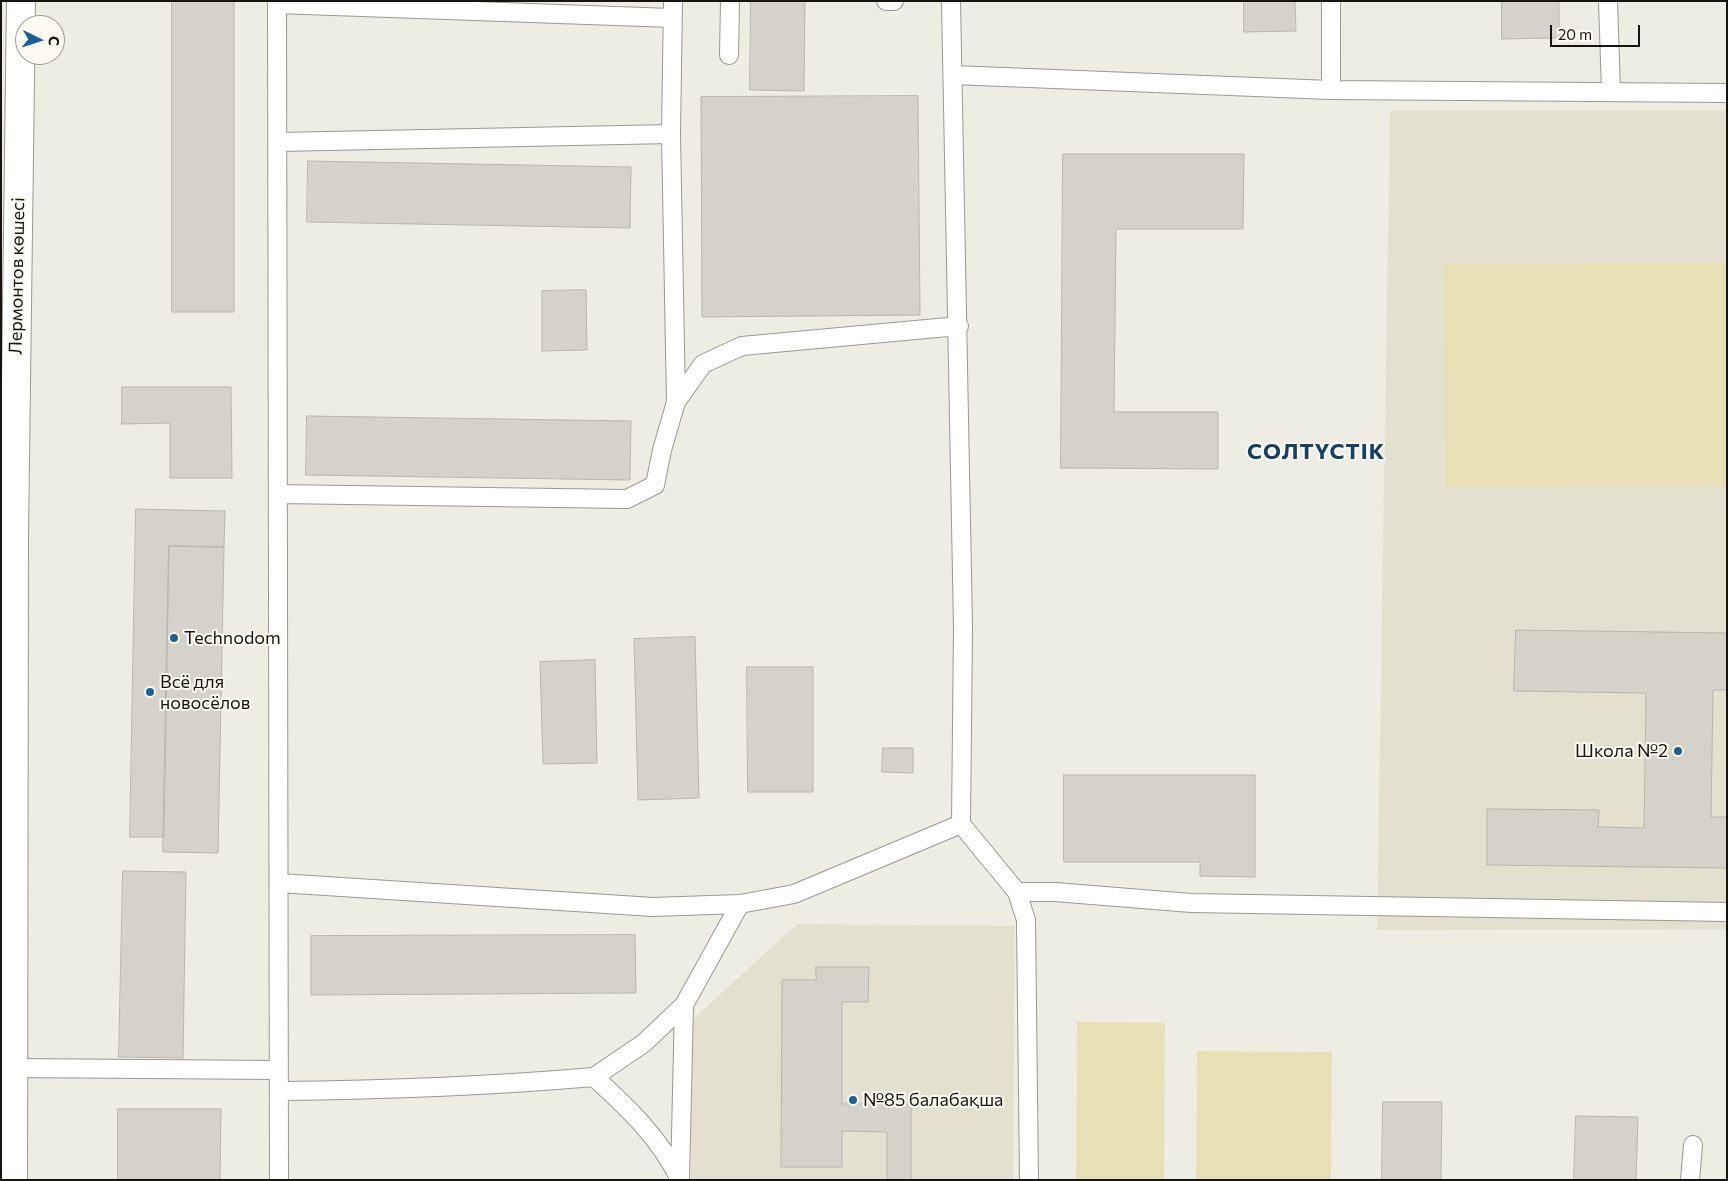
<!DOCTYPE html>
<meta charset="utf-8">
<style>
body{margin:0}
#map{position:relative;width:1728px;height:1181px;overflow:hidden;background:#eeede4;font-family:Commissioner,sans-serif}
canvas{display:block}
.frame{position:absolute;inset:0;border:2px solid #151411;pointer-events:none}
.north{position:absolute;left:15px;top:15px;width:50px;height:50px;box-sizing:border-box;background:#fcfaf1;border:1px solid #a09e97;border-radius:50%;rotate:94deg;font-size:14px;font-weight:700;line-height:20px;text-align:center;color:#151411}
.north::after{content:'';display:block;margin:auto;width:18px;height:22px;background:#196094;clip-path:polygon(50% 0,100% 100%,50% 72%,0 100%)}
.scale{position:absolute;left:1550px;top:25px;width:90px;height:22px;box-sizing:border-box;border:2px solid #151411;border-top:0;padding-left:6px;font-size:15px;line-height:18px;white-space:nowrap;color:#151411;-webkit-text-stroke:4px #fcfaf1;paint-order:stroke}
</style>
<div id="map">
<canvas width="1728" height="1181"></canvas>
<div class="frame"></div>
<div class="north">С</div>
<div class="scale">20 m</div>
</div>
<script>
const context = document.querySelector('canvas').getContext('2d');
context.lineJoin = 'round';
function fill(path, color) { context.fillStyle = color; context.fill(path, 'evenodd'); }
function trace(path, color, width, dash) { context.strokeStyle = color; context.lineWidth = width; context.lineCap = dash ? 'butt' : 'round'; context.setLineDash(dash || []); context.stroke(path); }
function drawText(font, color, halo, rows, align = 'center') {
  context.font = font + ' Commissioner,sans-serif'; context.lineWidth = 4; context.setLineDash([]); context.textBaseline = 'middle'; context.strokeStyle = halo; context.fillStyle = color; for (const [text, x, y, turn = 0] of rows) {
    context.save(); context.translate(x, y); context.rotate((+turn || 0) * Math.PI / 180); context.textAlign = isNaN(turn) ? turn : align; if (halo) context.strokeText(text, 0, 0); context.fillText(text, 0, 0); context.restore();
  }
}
const built = new Path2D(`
 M 1390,111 L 1727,111 L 1727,929 L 1377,930 Z
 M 797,924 L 1015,926 L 1013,1180 L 691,1180 L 692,1020 Z`);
const green = new Path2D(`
 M 1727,263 L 1727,485 L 1446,486 L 1444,264 Z
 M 1077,1022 L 1165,1023 L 1164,1180 L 1076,1180 Z
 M 1197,1051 L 1332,1052 L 1331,1180 L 1196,1180 Z`);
const building = new Path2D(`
 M 172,1 L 234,1 L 234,312 L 172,312 Z
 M 751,1 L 805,1 L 804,91 L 750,90 Z
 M 1244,1 L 1295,1 L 1296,31 L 1244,32 Z
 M 1502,1 L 1559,1 L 1559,38 L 1502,39 Z
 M 918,96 L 920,315 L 702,317 L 701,97 Z
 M 1063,154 L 1244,154 L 1243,229 L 1116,229 L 1114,412 L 1218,412 L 1218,469 L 1061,468 Z
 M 308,161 L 631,167 L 630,228 L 307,222 Z
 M 586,290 L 587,350 L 542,351 L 542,291 Z
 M 122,387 L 231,387 L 232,478 L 170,478 L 170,423 L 122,424 Z
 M 307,416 L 631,421 L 630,480 L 306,475 Z
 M 136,509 L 225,511 L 224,547 L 169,546 L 164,837 L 130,837 Z
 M 169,546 L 224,547 L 218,853 L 163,852 Z
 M 1516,630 L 1727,633 L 1727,690 L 1713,690 L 1711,817 L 1727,817 L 1727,868 L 1487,865 L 1487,809 L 1599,810 L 1598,827 L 1644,828 L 1646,693 L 1514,691 Z
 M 695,637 L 699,798 L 638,800 L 634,639 Z
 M 595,660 L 597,763 L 543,764 L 540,662 Z
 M 747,667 L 813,667 L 813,792 L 748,792 Z
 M 883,748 L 913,748 L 913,773 L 882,772 Z
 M 1064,775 L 1255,775 L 1255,877 L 1200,876 L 1200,862 L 1064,862 Z
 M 123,871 L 186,872 L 183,1058 L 119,1057 Z
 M 635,935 L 636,993 L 311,995 L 311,936 Z
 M 816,967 L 869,967 L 868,1002 L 842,1002 L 842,1104 L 911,1104 L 911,1180 L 887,1180 L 887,1132 L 842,1131 L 842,1167 L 781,1167 L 782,980 L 816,980 Z
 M 1383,1102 L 1442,1102 L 1441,1180 L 1382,1180 Z
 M 118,1109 L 221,1109 L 220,1180 L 118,1180 Z
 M 1576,1116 L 1638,1117 L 1636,1180 L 1574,1180 Z`);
const lane = new Path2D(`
 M 277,1 L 279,1180
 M 886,1 L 894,1
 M 951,1 L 963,627 L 961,824 L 1017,892 L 1026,920 L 1029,1180
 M 1608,1 L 1611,92
 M 277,4 L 672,18
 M 729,55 L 730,1
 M 953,75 L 1331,90 L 1727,93
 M 1331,90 L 1331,1
 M 671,134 L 676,402
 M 278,142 L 671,134 L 673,1
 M 278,494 L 627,499 L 655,485 L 662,450 L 676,402 L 703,364 L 742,346 L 959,326
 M 279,883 L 653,907 L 740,904 L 794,894 L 961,824
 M 1017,892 L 1055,892 L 1191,903 L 1727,912
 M 13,1068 L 279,1070
 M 279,1091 C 385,1090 489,1086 594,1077
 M 680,1179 L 684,1005
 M 680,1180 C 661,1139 627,1107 594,1077 L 644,1043 L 684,1005 L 740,904
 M 1690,1180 L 1693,1145`);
const secondary = new Path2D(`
 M 13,1180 L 14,536 L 21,1`);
const markers = [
 [174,638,5,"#196094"],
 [150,692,5,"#196094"],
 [1678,751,5,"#196094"],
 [853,1100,5,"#196094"]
];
const streetNames = [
 ["Лермонтов көшесі",17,276,-89]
];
const poiNames = [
 ["Technodom",184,638],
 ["Всё для",160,682],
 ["новосёлов",160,703],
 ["Школа №2",1668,751,"right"],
 ["№85 балабақша",863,1100]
];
const districtNames = [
 ["СОЛТҮСТІК",1316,452]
];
fill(built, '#e3e0d0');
fill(green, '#e8e0b5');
fill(building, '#d4d2c9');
trace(building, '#b8b6ae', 1);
trace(lane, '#9a9890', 20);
trace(secondary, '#9a9890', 30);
trace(lane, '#fff', 18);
trace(secondary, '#fff', 28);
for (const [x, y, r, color] of markers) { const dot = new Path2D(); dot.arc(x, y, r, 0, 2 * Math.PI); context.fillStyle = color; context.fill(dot); trace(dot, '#fcfaf1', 2); }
drawText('18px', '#151411', '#fcfaf1', streetNames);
drawText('18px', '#151411', '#fcfaf1', poiNames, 'left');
context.letterSpacing = '1px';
drawText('bold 22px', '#134266', '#fcfaf1', districtNames);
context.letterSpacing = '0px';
</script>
